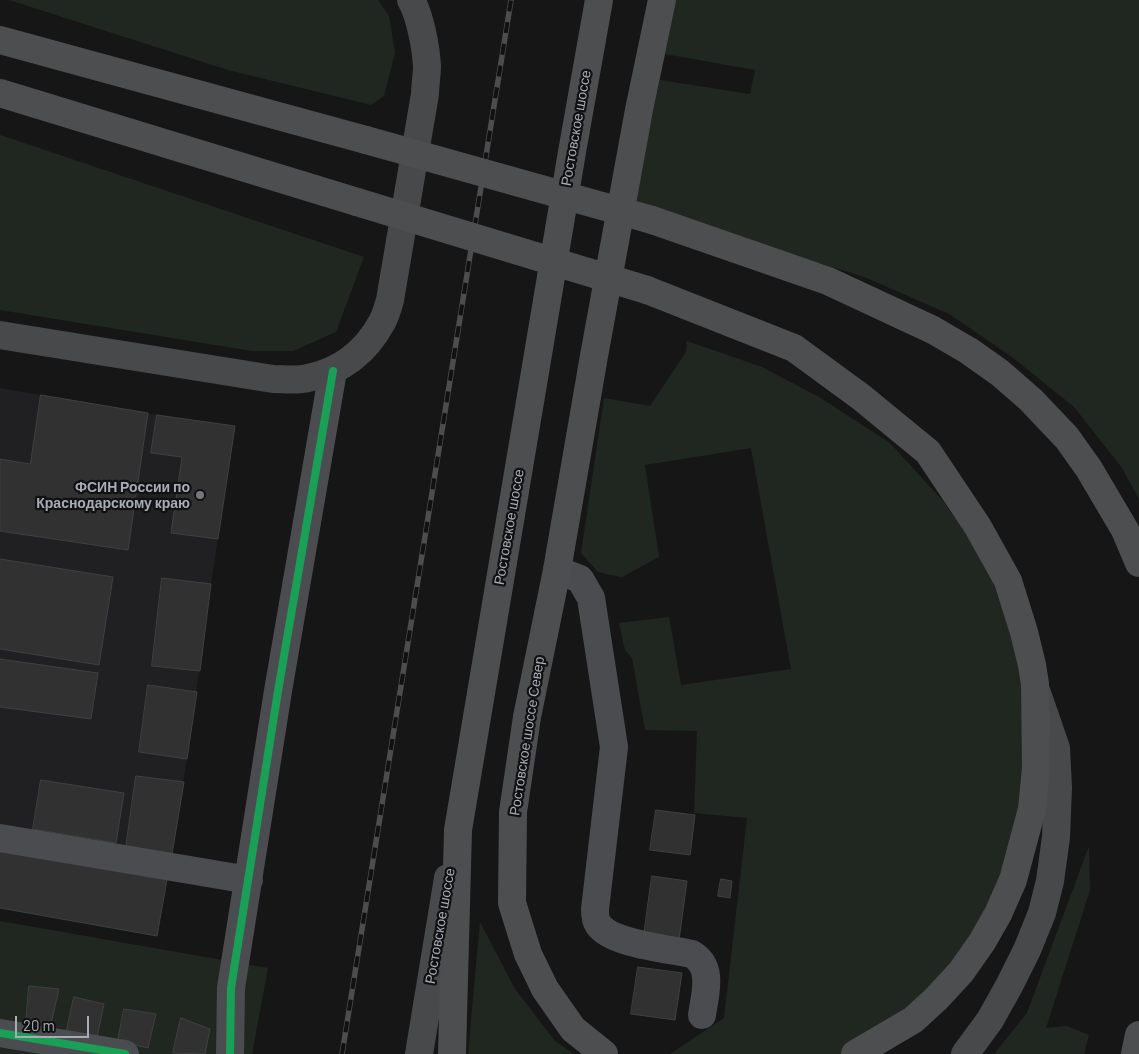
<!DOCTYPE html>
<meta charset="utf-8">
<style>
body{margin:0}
#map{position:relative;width:1139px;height:1054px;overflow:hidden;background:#161617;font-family:Barlow,sans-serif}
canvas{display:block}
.scale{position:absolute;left:15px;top:1016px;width:74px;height:22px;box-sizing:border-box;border:2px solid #a9acb6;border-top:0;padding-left:6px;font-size:15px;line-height:18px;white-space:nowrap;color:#a9acb6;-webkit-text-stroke:4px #111112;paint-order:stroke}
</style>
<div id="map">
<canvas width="1139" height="1054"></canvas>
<div class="scale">20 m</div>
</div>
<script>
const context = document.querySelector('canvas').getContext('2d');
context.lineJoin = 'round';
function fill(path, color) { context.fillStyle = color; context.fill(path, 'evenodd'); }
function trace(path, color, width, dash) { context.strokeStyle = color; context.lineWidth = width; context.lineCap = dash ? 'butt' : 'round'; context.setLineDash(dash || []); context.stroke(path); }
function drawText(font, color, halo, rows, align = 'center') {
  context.font = font + ' Barlow,sans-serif'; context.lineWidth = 4.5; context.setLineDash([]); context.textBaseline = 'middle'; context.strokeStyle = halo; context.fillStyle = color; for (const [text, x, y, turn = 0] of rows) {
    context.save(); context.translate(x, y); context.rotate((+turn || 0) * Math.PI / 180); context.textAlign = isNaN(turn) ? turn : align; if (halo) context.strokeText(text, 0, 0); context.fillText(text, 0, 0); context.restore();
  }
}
const built = new Path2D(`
 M 0,388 L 157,415 L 235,426 L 211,584 L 187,759 L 157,936 L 0,908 Z`);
const green = new Path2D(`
 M 9,0 L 378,0 L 389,16 L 395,53 L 384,96 L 371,105 L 228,70 Z
 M 676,0 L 1139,0 L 1139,499 L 1122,468 L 1074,407 L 1012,357 L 949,314 L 867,278 L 633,205 L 660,80 L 750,94 L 755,70 L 665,54 Z
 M 0,135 L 364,257 L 336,332 L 293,351 L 252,351 L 0,310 Z
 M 687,341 L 762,367 L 819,397 L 890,443 L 943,501 L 973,544 L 997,591 L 1016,645 L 1029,706 L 1027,812 L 980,937 L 896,1026 L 841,1054 L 670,1054 L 724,1018 L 747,818 L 694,813 L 697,731 L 645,730 L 632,658 L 625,650 L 619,623 L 669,617 L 681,685 L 791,669 L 751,448 L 645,465 L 659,557 L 622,577 L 610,575 L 598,572 L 581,553 L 604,398 L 650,406 L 686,352 Z
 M 1089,846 L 1090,890 L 1046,1028 L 1067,1026 L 1089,1035 L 1084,1054 L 994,1054 L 1027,1013 Z
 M 0,921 L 268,968 L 252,1054 L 0,1054 Z
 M 480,922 L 515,989 L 555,1041 L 574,1054 L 468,1054 Z`);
const building = new Path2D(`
 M 41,395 L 148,413 L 128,550 L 0,531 L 0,459 L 30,464 Z
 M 157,415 L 235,426 L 218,539 L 171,533 L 182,457 L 151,453 Z
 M 0,559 L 113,577 L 99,665 L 0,649 Z
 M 162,578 L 211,584 L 200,671 L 152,666 Z
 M 0,659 L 98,673 L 91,719 L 0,707 Z
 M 148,685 L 197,692 L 187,759 L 139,752 Z
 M 136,776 L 184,782 L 172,854 L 126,848 Z
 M 41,780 L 124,793 L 116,843 L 33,829 Z
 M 656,810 L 695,815 L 690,855 L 650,850 Z
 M 0,851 L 168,874 L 157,936 L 0,908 Z
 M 652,876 L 687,881 L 679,940 L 644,935 Z
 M 721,879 L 732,881 L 730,898 L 718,896 Z
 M 638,967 L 682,973 L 675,1020 L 631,1014 Z
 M 29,986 L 59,989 L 50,1028 L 26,1024 Z
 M 74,997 L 104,1004 L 97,1037 L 66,1034 Z
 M 124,1009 L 156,1014 L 148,1048 L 118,1041 Z
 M 181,1018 L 210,1029 L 205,1054 L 173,1053 Z`);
const minor = new Path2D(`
 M 557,570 L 580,579 L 591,598 L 614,747 L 595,909 C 595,913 595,920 598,924 C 610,944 670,949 692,954 C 714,967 705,994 702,1015
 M 0,838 L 249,880
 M 0,1033 L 125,1054
 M 230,1054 L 231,988 L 278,691 L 333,371`);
const major = new Path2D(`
 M 0,335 L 273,379 C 284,379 297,381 308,378 C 341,371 366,352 382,322 C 386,315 388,307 390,300 L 425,94 C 425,85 427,76 427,66 C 426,48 420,15 411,0
 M 419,1054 L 448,878
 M 965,1054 L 990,1020 L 1009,986 L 1027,950 L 1042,913 L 1050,881 L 1056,837 L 1058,788 L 1056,748 L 1037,693`);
const highway = new Path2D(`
 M 0,40 L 366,140
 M 0,93 L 357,202
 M 652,220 L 828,281 L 933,330 L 969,351 L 1000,373 L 1031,400 L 1067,438 L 1089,469 L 1125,530 L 1139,563
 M 647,290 L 794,348 L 861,397 L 928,452 L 978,527 L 1008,581 L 1024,632 L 1032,665 L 1035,684 L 1036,768 L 1032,809 L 1013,880 L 998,914 L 982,942 L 961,972 L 936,999 L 913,1020 L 855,1054
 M 452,1054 L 458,830 L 572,152 L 599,0
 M 604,1054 L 573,1029 L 545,989 L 528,954 L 512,903 L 513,812 L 527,717 L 557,570 L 594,356 L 639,110 L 662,0
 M 1135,1054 L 1139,1035`);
const rail = new Path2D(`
 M 342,1054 L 511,0`);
const highwayBridge = new Path2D(`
 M 366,140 L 652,220
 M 357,202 L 647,290`);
const cycleway = new Path2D(`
 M 0,1033 L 125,1054
 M 230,1054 L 231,988 L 278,691 L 333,371`);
const markers = [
 [200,495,5,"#76787e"]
];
const streetNames = [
 ["Ростовское шоссе",576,128,-80],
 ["Ростовское шоссе",509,527,-80],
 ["Ростовское шоссе Север",527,736,-81],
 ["Ростовское шоссе",440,926,-80]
];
const poiNames = [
 ["ФСИН России по",190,487],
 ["Краснодарскому краю",190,503]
];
fill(built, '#202022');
fill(green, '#202721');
fill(building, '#313132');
trace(building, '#3f4043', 1);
trace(minor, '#4b4c4f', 28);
trace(major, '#48494b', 28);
trace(highway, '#4d4e50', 28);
trace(rail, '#4c4d4f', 5.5);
trace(rail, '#111112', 4, [11]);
trace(highwayBridge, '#4d4e50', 28);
trace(cycleway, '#1a9f57', 8);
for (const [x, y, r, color] of markers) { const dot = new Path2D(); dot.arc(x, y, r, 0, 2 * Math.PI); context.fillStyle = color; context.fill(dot); trace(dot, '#111112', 2); }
drawText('14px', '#a9acb6', '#111112', streetNames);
drawText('bold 14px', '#a9acb6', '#111112', poiNames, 'right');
</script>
